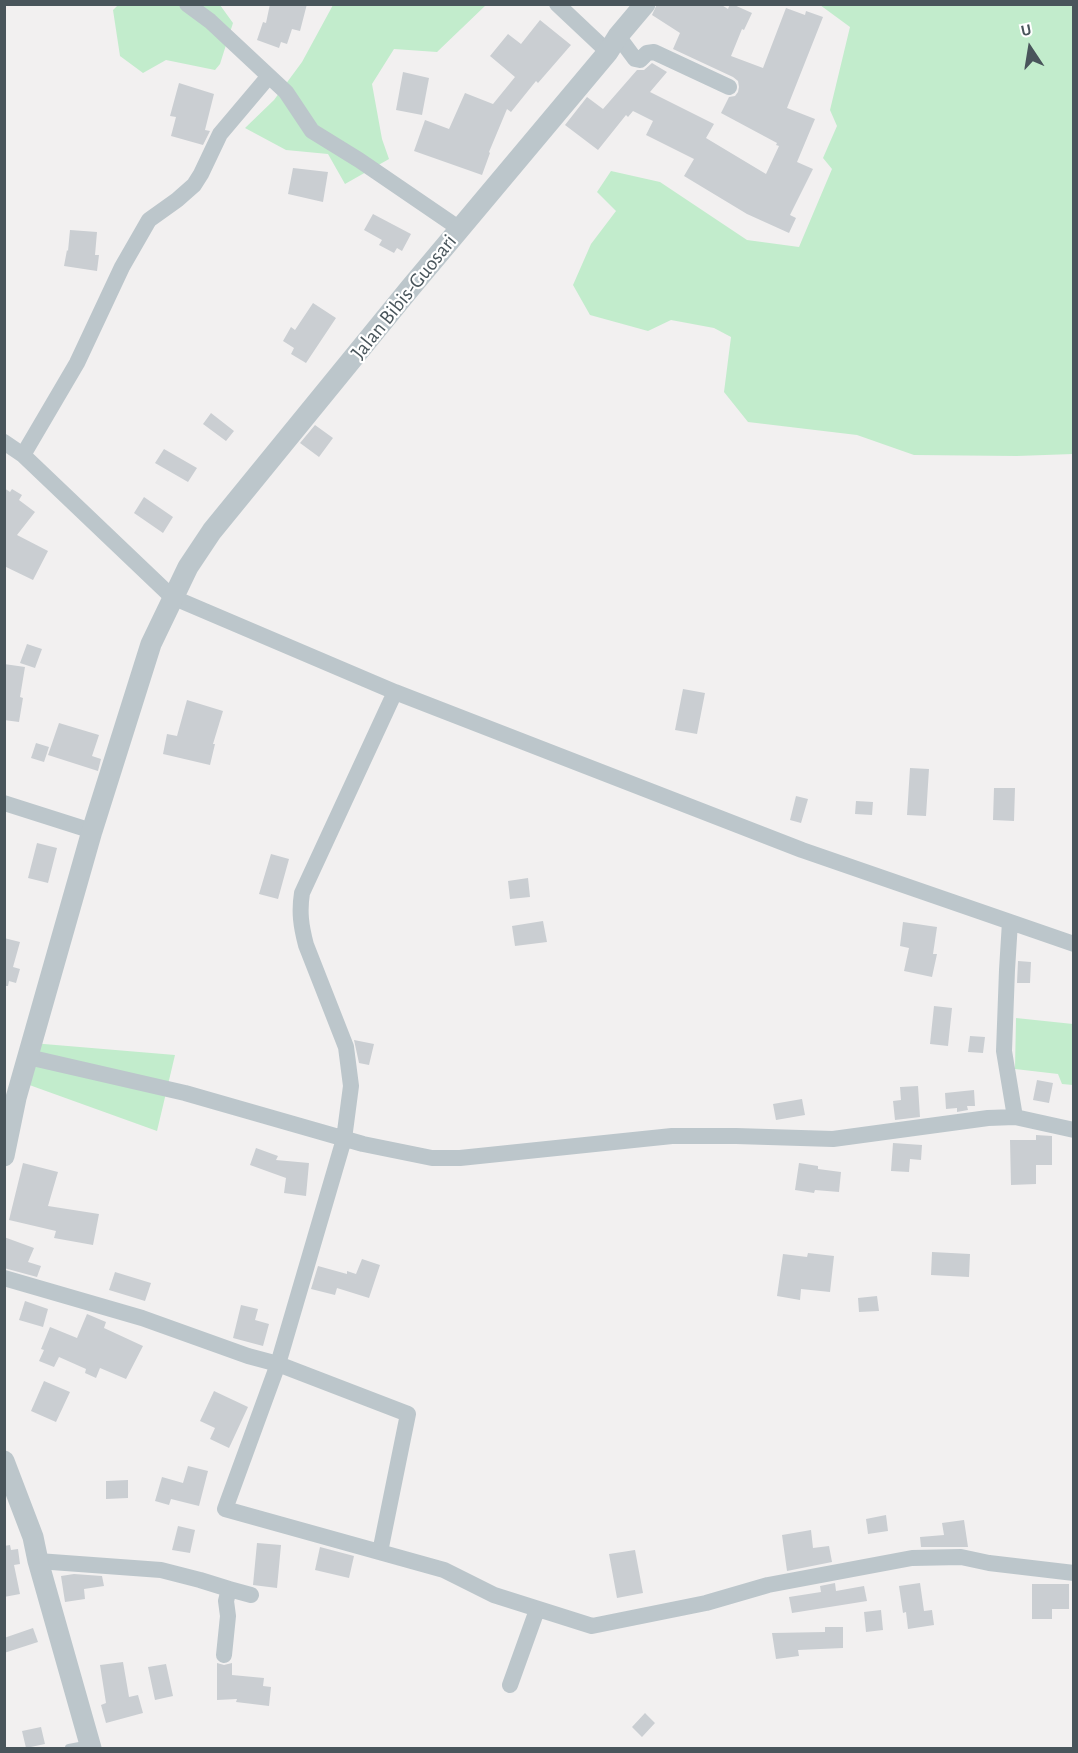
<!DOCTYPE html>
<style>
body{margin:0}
#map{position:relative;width:1078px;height:1753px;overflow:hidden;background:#f2f0f0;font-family:"Alegreya Sans",sans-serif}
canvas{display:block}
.frame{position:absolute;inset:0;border:6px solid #49555b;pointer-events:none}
.north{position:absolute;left:1000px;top:18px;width:60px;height:60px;-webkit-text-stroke:4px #fff;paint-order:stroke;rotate:348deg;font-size:16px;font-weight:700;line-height:24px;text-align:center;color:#49555b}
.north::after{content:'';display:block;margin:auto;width:21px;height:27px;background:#49555b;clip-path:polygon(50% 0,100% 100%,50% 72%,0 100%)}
</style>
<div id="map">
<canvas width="1078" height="1753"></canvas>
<div class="frame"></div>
<div class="north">U</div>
</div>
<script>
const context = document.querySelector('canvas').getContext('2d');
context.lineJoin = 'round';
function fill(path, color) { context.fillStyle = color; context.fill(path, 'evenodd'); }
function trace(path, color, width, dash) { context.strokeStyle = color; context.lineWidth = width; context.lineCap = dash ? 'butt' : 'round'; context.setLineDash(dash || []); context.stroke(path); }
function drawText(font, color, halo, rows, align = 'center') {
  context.font = font + ' "Alegreya Sans",sans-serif'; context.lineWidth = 4.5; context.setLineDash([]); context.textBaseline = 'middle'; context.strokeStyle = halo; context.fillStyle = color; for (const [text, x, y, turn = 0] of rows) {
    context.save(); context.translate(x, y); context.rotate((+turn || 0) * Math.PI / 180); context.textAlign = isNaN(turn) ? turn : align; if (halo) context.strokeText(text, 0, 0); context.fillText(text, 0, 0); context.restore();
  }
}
const green = new Path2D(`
 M 118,5 L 220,5 L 233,23 L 220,64 L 215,70 L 166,60 L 143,73 L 120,56 L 113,10 Z
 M 333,5 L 486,5 L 437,52 L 394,49 L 372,84 L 382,139 L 389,159 L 345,184 L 328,154 L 286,150 L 245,128 L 274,100 L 302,62 Z
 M 820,5 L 1073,5 L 1073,454 L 1017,456 L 914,455 L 857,435 L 748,422 L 724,392 L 731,337 L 714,328 L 671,320 L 648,331 L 590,315 L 573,285 L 591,244 L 616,211 L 597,192 L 611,171 L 660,182 L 747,240 L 799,247 L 832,169 L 823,158 L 837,126 L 830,110 L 850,27 Z
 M 1016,1018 L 1073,1024 L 1073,1085 L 1062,1084 L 1058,1074 L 1015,1069 Z
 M 32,1043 L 175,1055 L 157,1131 L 21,1082 Z`);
const building = new Path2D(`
 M 270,4 L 307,4 L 300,31 L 292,29 L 287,44 L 281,42 L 279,48 L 257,40 L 263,22 L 266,23 Z
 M 657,4 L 720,4 L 728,9 L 730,4 L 732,4 L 752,13 L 744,30 L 742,29 L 731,56 L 763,68 L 786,8 L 805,15 L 806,11 L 823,17 L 787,108 L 815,119 L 797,162 L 813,169 L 790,215 L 796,218 L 789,233 L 747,214 L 684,176 L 694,159 L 646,135 L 653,121 L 633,111 L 628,117 L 626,115 L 598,150 L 565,125 L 587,97 L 603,109 L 637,70 L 644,70 L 652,63 L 667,72 L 650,92 L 714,124 L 706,138 L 766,174 L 779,146 L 776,145 L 777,143 L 721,113 L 729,97 L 735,96 L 738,92 L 739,87 L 738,81 L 733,77 L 673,49 L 680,33 L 652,15 Z
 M 540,20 L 571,45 L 538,83 L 536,81 L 511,112 L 507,109 L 489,152 L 490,153 L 482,175 L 414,151 L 425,120 L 449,129 L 465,93 L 493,104 L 515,77 L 490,56 L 508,34 L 521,44 Z
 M 403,72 L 429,78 L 422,115 L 396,110 Z
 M 179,83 L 214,94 L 205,130 L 210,131 L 203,145 L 171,136 L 176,117 L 170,116 Z
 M 293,168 L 328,172 L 323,202 L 288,194 Z
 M 373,214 L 411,234 L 402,251 L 397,248 L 394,253 L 379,245 L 382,240 L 364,230 Z
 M 70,230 L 97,232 L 95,255 L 99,255 L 97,271 L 64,266 L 67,250 L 68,251 Z
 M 313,303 L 336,318 L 306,363 L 291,354 L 294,348 L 283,341 L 291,327 L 295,330 Z
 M 211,413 L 234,431 L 226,441 L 203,424 Z
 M 315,425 L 333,438 L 319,457 L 300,443 Z
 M 164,449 L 197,468 L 188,482 L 155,463 Z
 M 4,488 L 10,492 L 12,489 L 22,495 L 19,500 L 35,512 L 17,535 L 48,551 L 33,580 L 4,566 Z
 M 144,497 L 173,517 L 163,533 L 134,513 Z
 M 27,644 L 42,649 L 35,668 L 20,663 Z
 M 4,664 L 25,667 L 20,697 L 23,698 L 19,722 L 4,720 Z
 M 683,689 L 705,693 L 697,734 L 675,730 Z
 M 187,700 L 223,711 L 213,744 L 215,744 L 210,765 L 163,754 L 167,734 L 177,736 Z
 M 59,723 L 99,735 L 92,756 L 101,759 L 98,771 L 48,755 Z
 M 36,743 L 49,747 L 44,762 L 31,758 Z
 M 910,768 L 929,769 L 926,816 L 907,815 Z
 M 994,788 L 1015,788 L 1014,821 L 993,820 Z
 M 796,796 L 808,799 L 801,823 L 790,820 Z
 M 856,801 L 873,802 L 872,815 L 855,814 Z
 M 37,843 L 57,848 L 48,883 L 28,878 Z
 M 271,854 L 289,859 L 278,899 L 259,894 Z
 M 528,878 L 530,897 L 510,899 L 508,881 Z
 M 543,921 L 547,942 L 515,946 L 512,926 Z
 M 903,922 L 937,927 L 933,954 L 937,954 L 932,977 L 904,971 L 909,948 L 900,946 Z
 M 4,938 L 20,942 L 13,967 L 20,969 L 16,983 L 9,981 L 8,986 L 4,986 Z
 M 1018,961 L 1031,962 L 1030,983 L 1017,983 Z
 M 934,1006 L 952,1008 L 948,1046 L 930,1044 Z
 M 970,1036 L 985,1037 L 983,1053 L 968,1052 Z
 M 354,1040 L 374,1044 L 369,1065 L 359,1063 Z
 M 1037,1080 L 1053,1083 L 1049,1103 L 1033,1100 Z
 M 918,1086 L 920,1117 L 895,1120 L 893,1101 L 901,1100 L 900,1087 Z
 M 974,1090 L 975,1106 L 967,1106 L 968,1110 L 957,1112 L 957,1108 L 946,1109 L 945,1093 Z
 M 802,1099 L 805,1115 L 776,1120 L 773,1104 Z
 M 1036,1135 L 1052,1136 L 1052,1165 L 1036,1165 L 1036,1184 L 1011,1185 L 1010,1140 L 1036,1140 Z
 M 893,1143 L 922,1145 L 921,1160 L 910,1159 L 909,1172 L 891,1171 Z
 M 256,1148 L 278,1156 L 276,1160 L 309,1163 L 306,1196 L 284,1193 L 286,1178 L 250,1165 Z
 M 23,1163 L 58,1172 L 48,1206 L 99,1214 L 93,1245 L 54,1238 L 56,1231 L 9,1220 Z
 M 799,1163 L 818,1166 L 818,1169 L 841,1172 L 839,1192 L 815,1190 L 814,1193 L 795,1190 Z
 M 4,1237 L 34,1248 L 28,1262 L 41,1266 L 37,1277 L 4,1268 Z
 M 932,1252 L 970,1254 L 969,1277 L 931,1275 Z
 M 808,1253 L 834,1256 L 830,1292 L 801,1289 L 800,1300 L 777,1296 L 783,1254 L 807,1257 Z
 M 362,1259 L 380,1265 L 369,1298 L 337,1288 L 335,1295 L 311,1289 L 318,1266 L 347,1274 L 347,1271 L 356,1274 Z
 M 115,1272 L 151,1283 L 145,1301 L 109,1290 Z
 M 877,1296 L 879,1311 L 859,1312 L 858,1298 Z
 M 25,1301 L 48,1309 L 43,1327 L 19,1320 Z
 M 241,1305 L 258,1309 L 255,1320 L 269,1324 L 263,1346 L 233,1338 Z
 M 87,1314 L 106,1322 L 104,1328 L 143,1346 L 126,1379 L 100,1368 L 96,1378 L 85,1373 L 86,1369 L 59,1357 L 54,1367 L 39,1361 L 44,1350 L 41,1349 L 50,1327 L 77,1338 Z
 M 44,1381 L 70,1392 L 56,1422 L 31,1411 Z
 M 214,1391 L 248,1407 L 229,1448 L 210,1439 L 215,1428 L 200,1421 Z
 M 188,1466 L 208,1471 L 199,1506 L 171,1499 L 169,1505 L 155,1501 L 162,1477 L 183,1483 Z
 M 128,1480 L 128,1498 L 106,1499 L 106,1481 Z
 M 886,1515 L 888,1531 L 868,1534 L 866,1519 Z
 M 964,1520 L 968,1547 L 921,1547 L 920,1537 L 944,1535 L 942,1523 Z
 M 178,1526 L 195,1530 L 190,1553 L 172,1550 Z
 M 811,1530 L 813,1548 L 829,1546 L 832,1562 L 787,1571 L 782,1535 Z
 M 257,1543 L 281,1545 L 277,1588 L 253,1585 Z
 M 10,1545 L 11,1550 L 18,1549 L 20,1564 L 14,1565 L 20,1594 L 4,1597 L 4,1546 Z
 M 320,1547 L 354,1556 L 349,1578 L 315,1570 Z
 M 635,1550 L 643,1593 L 617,1598 L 609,1554 Z
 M 74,1574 L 102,1576 L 104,1586 L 84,1589 L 85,1599 L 65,1602 L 61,1576 Z
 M 835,1583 L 836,1591 L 864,1586 L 867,1601 L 792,1613 L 789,1597 L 821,1592 L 820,1586 Z
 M 920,1583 L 924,1611 L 932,1610 L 934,1625 L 908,1629 L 906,1612 L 903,1613 L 899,1586 Z
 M 1032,1584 L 1069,1584 L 1069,1609 L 1052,1609 L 1052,1619 L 1032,1619 Z
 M 881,1610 L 883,1630 L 866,1632 L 864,1612 Z
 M 825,1627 L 843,1627 L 843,1648 L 798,1650 L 799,1656 L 776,1659 L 772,1633 L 825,1632 Z
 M 33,1628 L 38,1642 L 4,1653 L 4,1638 Z
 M 123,1662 L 129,1697 L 138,1695 L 143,1713 L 106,1723 L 101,1705 L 106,1703 L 100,1665 Z
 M 217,1663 L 224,1665 L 232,1663 L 232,1675 L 264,1678 L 263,1686 L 271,1687 L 269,1706 L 236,1702 L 237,1699 L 217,1700 Z
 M 166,1664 L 173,1696 L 155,1700 L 148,1667 Z
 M 645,1713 L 655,1723 L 642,1737 L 632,1727 Z
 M 41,1727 L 45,1744 L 26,1748 L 22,1731 Z`);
const service = new Path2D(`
 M 69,1748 L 90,1744`);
const minor = new Path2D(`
 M 187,4 L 210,21 L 286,92 L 312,131 L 359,160 L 460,229
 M 557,4 L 608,52
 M 618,36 L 635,59 L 640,60 L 647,53 L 654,52 L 729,87
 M 4,442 L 23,455 L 172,597 L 395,692 L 802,850 L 1074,944
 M 23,455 L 77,363 L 122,267 L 149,220 L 177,200 L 194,185 L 201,174 L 220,134 L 269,76
 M 395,692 L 302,893 C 299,912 301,926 306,945 L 346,1047 L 351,1086 L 344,1139 L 278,1364 L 225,1509 L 444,1570 L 494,1595 L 592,1626 L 706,1603 L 768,1585 L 912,1558 L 961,1557 L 989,1563 L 1074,1573
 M 4,803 L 92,831
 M 1010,922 L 1007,970 L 1004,1051 L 1015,1117
 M 28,1057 L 185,1093 L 363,1144 L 432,1158 L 460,1158 L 672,1136 L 736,1136 L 833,1139 L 988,1118 L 1015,1117 L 1074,1130
 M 4,1278 L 142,1318 L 248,1356 L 278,1364 L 408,1414 L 380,1552
 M 38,1561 L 161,1570 L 200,1580 L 229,1589 L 226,1601 L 228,1616 L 224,1655
 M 229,1589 L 251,1595
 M 510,1685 L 537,1610`);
const tertiary = new Path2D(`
 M 4,1156 L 16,1098 L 92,831 L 151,644 L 188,567 L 212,531 L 411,287 L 608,52 L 618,36 L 645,4
 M 4,1461 L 33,1537 L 38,1561 L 91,1748`);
const streetNames = [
 ["Jalan Bibis-Guosari",404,297,-51]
];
fill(green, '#c2eccc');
fill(building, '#caced2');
trace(service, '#bcc6cb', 8);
trace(minor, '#bcc6cb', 16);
trace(tertiary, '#bcc6cb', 21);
drawText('21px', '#49555b', '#fff', streetNames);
</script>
